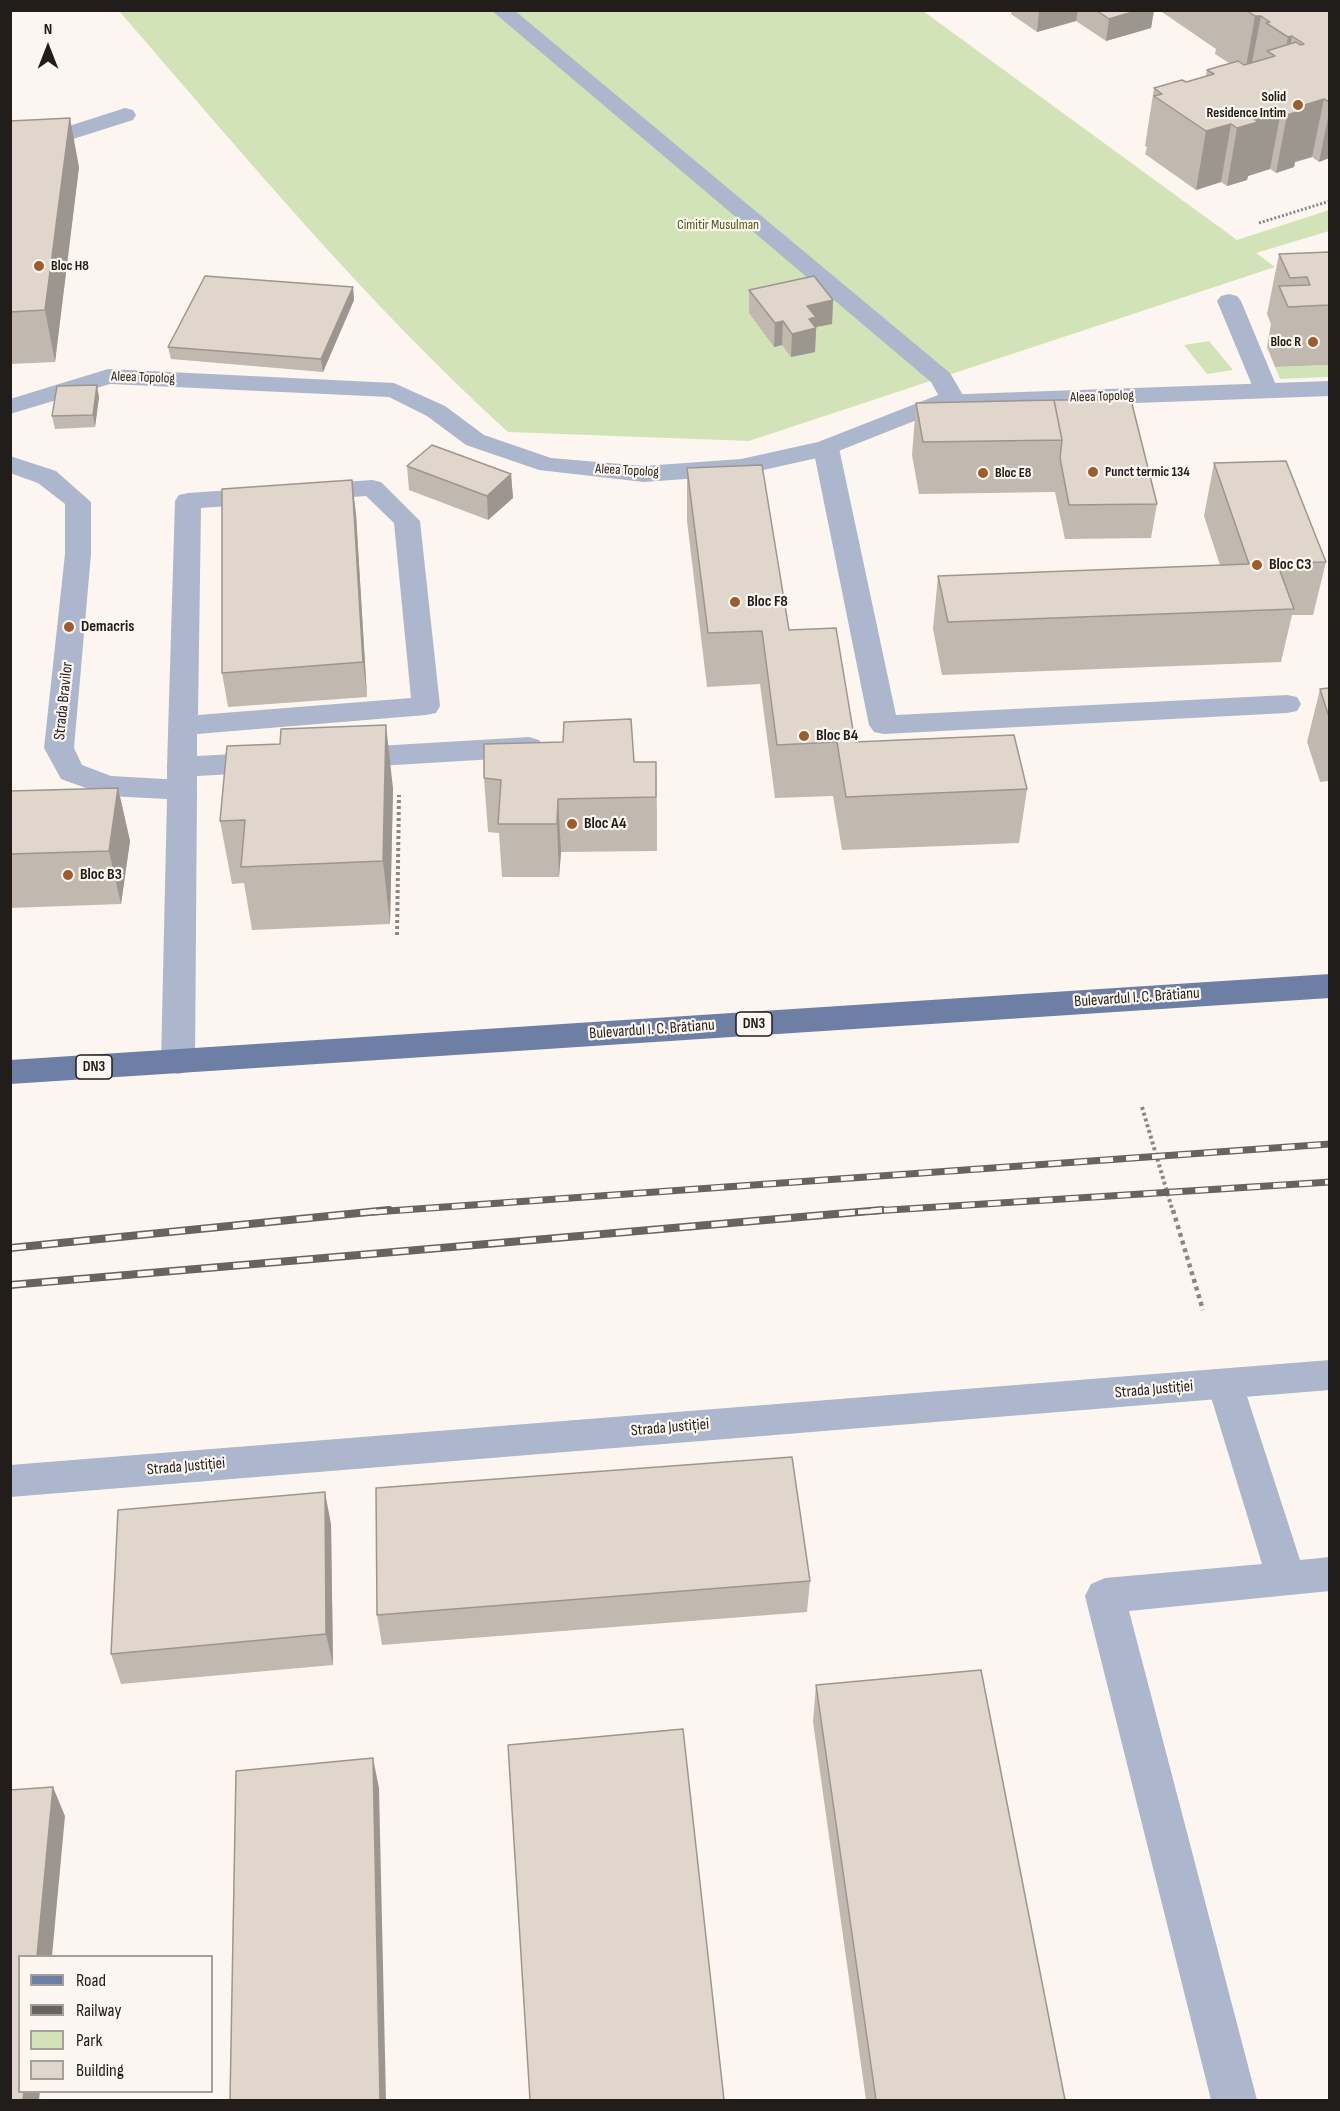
<!DOCTYPE html>
<meta charset="utf-8">
<style>
body{margin:0}
#map{position:relative;width:1340px;height:2111px;overflow:hidden;background:#fdf6f0;font-family:"Sofia Sans Condensed",sans-serif}
canvas{display:block}
.frame{position:absolute;inset:0;border:12px solid #211d1a;pointer-events:none}
.legend{position:absolute;left:18px;top:1955px;width:195px;height:138px;box-sizing:border-box;background:#fdf6f0;border:2px solid #a59f9a;margin:0;padding:8px 10px;list-style:none;font-size:18px;color:#211d1a}
.legend li{display:flex;align-items:center;gap:12px;height:30px}
.legend b{width:30px;border:2px solid #a59f9a}
.north{position:absolute;left:18px;top:18px;width:60px;height:60px;-webkit-text-stroke:4px #fdf6f0;paint-order:stroke;rotate:0deg;font-size:16px;font-weight:700;line-height:24px;text-align:center;color:#211d1a}
.north::after{content:'';display:block;margin:auto;width:21px;height:27px;background:#211d1a;clip-path:polygon(50% 0,100% 100%,50% 72%,0 100%)}
</style>
<div id="map">
<canvas width="1340" height="2111"></canvas>
<div class="frame"></div>
<ul class="legend">
<li><b style="height:8px;background:#6e7fa5"></b>Road</li>
<li><b style="height:8px;background:#68635f"></b>Railway</li>
<li><b style="height:16px;background:#d3e3b8"></b>Park</li>
<li><b style="height:16px;background:#e0d6cb"></b>Building</li>
</ul>
<div class="north">N</div>
</div>
<script>
const context = document.querySelector('canvas').getContext('2d');
context.lineJoin = 'round';
function fill(path, color) { context.fillStyle = color; context.fill(path, 'evenodd'); }
function trace(path, color, width, dash) { context.strokeStyle = color; context.lineWidth = width; context.lineCap = dash ? 'butt' : 'round'; context.setLineDash(dash || []); context.stroke(path); }
function drawText(font, color, halo, rows, align = 'center') {
  context.font = font + ' "Sofia Sans Condensed",sans-serif'; context.lineWidth = 4.5; context.setLineDash([]); context.textBaseline = 'middle'; context.strokeStyle = halo; context.fillStyle = color; for (const [text, x, y, turn = 0] of rows) {
    context.save(); context.translate(x, y); context.rotate((+turn || 0) * Math.PI / 180); context.textAlign = isNaN(turn) ? turn : align; if (halo) context.strokeText(text, 0, 0); context.fillText(text, 0, 0); context.restore();
  }
}
const green = new Path2D(`
 M 119,11 L 923,11 L 1237,240 L 1329,210 L 1329,231 L 1256,253 L 1275,267 L 749,441 L 508,432 C 366,303 244,155 119,11 Z
 M 1209,341 L 1233,370 L 1207,374 L 1184,345 Z
 M 1329,365 L 1329,377 L 1280,379 L 1275,367 Z`);
const pathFar2 = new Path2D(`
 M 1259,223 L 1330,201`);
const pathFar1 = new Path2D(`
 M 397,935 L 399,795
 M 1142,1107 L 1173,1212`);
const path = new Path2D(`
 M 1173,1210 L 1203,1310`);
const lane = new Path2D(`
 M 491,10 L 514,10 L 950,373 L 967,402 L 963,407 L 954,410 L 945,407 L 931,382 Z
 M 1229,294 L 1237,296 L 1241,301 L 1278,390 L 1275,395 L 1266,397 L 1257,395 L 1254,390 L 1217,301 L 1221,296 Z
 M 826,440 L 835,443 L 839,448 L 896,715 L 1287,695 L 1297,697 L 1301,704 L 1297,711 L 1287,713 L 884,734 L 874,732 L 869,725 L 813,448 L 817,443 Z
 M 372,480 L 381,482 L 420,521 L 440,706 L 436,713 L 426,715 L 197,734 L 197,756 L 271,752 L 281,755 L 286,762 L 281,769 L 271,772 L 197,776 L 197,788 L 193,795 L 182,798 L 171,795 L 167,788 L 167,767 L 175,501 L 179,495 L 188,493 ZM 366,496 L 394,523 L 411,698 L 198,715 L 201,508 Z
 M 529,737 L 539,740 L 544,747 L 539,754 L 529,757 L 344,768 L 334,765 L 329,758 L 334,751 L 344,748 Z
 M 1225,1369 L 1238,1373 L 1243,1384 L 1300,1560 L 1330,1557 L 1330,1591 L 1129,1611 L 1257,2100 L 1211,2100 L 1085,1596 L 1091,1584 L 1105,1578 L 1262,1564 L 1207,1384 L 1212,1373 Z`);
const street = new Path2D(`
 M 125,108 L 133,110 L 136,115 L 133,120 L 10,159 L 10,145 Z
 M 108,369 L 394,383 L 445,406 L 484,435 L 551,458 L 644,466 L 741,459 L 818,442 L 938,395 L 1330,381 L 1330,396 L 942,410 L 826,456 L 741,475 L 644,482 L 539,470 L 466,445 L 427,416 L 389,397 L 110,384 L 10,414 L 10,399 Z
 M 10,456 L 56,471 L 91,502 L 91,554 L 74,748 L 82,765 L 111,776 L 182,780 L 193,783 L 197,790 L 195,1062 L 190,1071 L 178,1074 L 166,1071 L 161,1062 L 167,799 L 108,796 L 61,779 L 44,748 L 65,554 L 65,504 L 38,483 L 10,473 Z
 M 1330,1360 L 1330,1390 L 10,1497 L 10,1465 Z`);
const primary = new Path2D(`
 M 1330,974 L 1330,998 L 10,1084 L 10,1060 Z`);
const railFar1 = new Path2D(`
 M 374,1212 L 1330,1144
 M 858,1212 L 1330,1182`);
const rail = new Path2D(`
 M 10,1248 L 389,1210
 M 10,1285 L 882,1210`);
const wall = new Path2D(`
 M 1012,10 L 1154,10 L 1151,28 L 1106,41 L 1076,21 L 1037,32 L 1011,14 Z
 M 1159,10 L 1329,10 L 1329,158 L 1319,162 L 1312,157 L 1295,162 L 1294,167 L 1276,173 L 1270,169 L 1248,176 L 1247,180 L 1227,186 L 1221,182 L 1196,190 L 1145,154 L 1147,147 L 1145,146 L 1154,88 L 1186,82 L 1206,76 L 1207,70 L 1229,63 L 1215,54 L 1216,49 Z
 M 10,121 L 79,167 L 55,362 L 10,364 Z
 M 1329,252 L 1329,365 L 1275,367 L 1267,347 L 1271,324 L 1267,314 L 1279,254 Z
 M 353,287 L 354,300 L 323,372 L 171,359 L 168,347 Z
 M 749,290 L 833,300 L 832,324 L 816,327 L 816,328 L 815,352 L 791,357 L 782,345 L 774,347 L 749,313 Z
 M 99,397 L 95,427 L 55,429 L 52,416 Z
 M 1131,400 L 1157,504 L 1151,538 L 1065,539 L 1055,492 L 919,494 L 912,455 L 916,403 Z
 M 1214,463 L 1326,562 L 1313,615 L 1292,615 L 1281,662 L 942,675 L 933,629 L 938,576 L 1220,565 L 1204,516 Z
 M 407,466 L 511,474 L 513,498 L 488,520 L 409,490 Z
 M 687,468 L 789,630 L 855,742 L 1027,789 L 1019,843 L 842,850 L 833,796 L 775,798 L 760,684 L 707,687 L 687,521 Z
 M 356,514 L 367,697 L 228,707 L 222,673 Z
 M 1329,688 L 1329,781 L 1320,782 L 1307,742 L 1320,689 Z
 M 634,762 L 656,762 L 657,851 L 561,852 L 559,877 L 502,877 L 499,833 L 488,832 L 484,778 Z
 M 118,788 L 130,841 L 121,904 L 10,908 L 10,791 Z
 M 393,788 L 390,924 L 252,930 L 244,883 L 232,884 L 220,821 Z
 M 331,1524 L 333,1665 L 121,1684 L 111,1654 Z
 M 810,1581 L 807,1612 L 382,1645 L 377,1615 Z
 M 816,1685 L 1065,2100 L 866,2100 L 813,1722 Z`);
const shadedWall = new Path2D(`
 M 1039,10 L 1078,10 L 1076,21 L 1037,32 Z
 M 1136,10 L 1154,10 L 1151,28 L 1106,41 L 1109,19 Z
 M 1255,16 L 1261,16 L 1250,73 L 1245,73 Z
 M 1292,36 L 1281,93 L 1277,95 L 1288,37 Z
 M 1324,99 L 1312,157 L 1295,162 L 1294,167 L 1276,173 L 1287,115 L 1301,106 Z
 M 1281,111 L 1270,169 L 1248,176 L 1247,180 L 1227,186 L 1237,128 L 1254,119 Z
 M 1329,113 L 1329,158 L 1319,162 Z
 M 70,118 L 79,167 L 55,362 L 45,310 Z
 M 1231,124 L 1221,182 L 1196,190 L 1206,131 Z
 M 353,287 L 354,300 L 323,372 L 321,359 Z
 M 833,300 L 832,324 L 816,327 L 816,328 L 815,352 L 791,357 L 792,334 L 807,306 Z
 M 783,321 L 782,345 L 774,347 L 775,323 Z
 M 97,385 L 99,397 L 95,427 L 93,415 Z
 M 511,474 L 513,498 L 488,520 L 487,496 Z
 M 352,480 L 356,514 L 367,697 L 363,662 Z
 M 386,725 L 393,788 L 390,924 L 383,861 Z
 M 656,762 L 657,815 L 657,851 Z
 M 118,788 L 130,841 L 121,904 L 109,851 Z
 M 558,799 L 561,852 L 559,877 L 557,824 Z
 M 325,1492 L 331,1524 L 333,1665 L 326,1634 Z
 M 373,1758 L 379,1788 L 386,2100 L 380,2100 Z
 M 53,1787 L 65,1816 L 52,1956 L 37,1956 Z
 M 24,2091 L 40,2091 L 39,2100 L 23,2100 Z`);
const building = new Path2D(`
 M 1096,10 L 1139,10 L 1109,19 Z
 M 1246,10 L 1329,10 L 1329,102 L 1324,99 L 1301,106 L 1306,109 L 1287,115 L 1281,111 L 1254,119 L 1258,122 L 1237,128 L 1231,124 L 1206,131 L 1154,96 L 1162,94 L 1154,88 L 1182,80 L 1186,82 L 1214,74 L 1207,70 L 1238,61 L 1244,65 L 1275,56 L 1267,51 L 1296,42 L 1300,45 L 1304,44 L 1292,36 L 1288,37 L 1266,23 L 1270,22 L 1261,16 L 1255,16 Z
 M 70,118 L 45,310 L 10,312 L 10,121 Z
 M 1329,252 L 1329,305 L 1288,307 L 1279,286 L 1310,285 L 1307,277 L 1290,278 L 1279,254 Z
 M 205,276 L 353,287 L 321,359 L 168,347 Z
 M 814,276 L 833,300 L 807,306 L 816,317 L 809,319 L 816,328 L 792,334 L 783,321 L 775,323 L 749,290 Z
 M 97,385 L 93,415 L 52,416 L 57,386 Z
 M 1054,400 L 1062,440 L 923,442 L 916,403 Z
 M 1054,400 L 1131,400 L 1157,504 L 1069,505 L 1060,458 L 1062,440 Z
 M 432,445 L 511,474 L 487,496 L 407,466 Z
 M 1286,461 L 1326,562 L 1277,563 L 1294,609 L 948,622 L 938,576 L 1249,564 L 1214,463 Z
 M 762,465 L 789,630 L 836,628 L 855,742 L 1014,735 L 1027,789 L 846,797 L 837,742 L 777,745 L 762,631 L 708,633 L 687,468 Z
 M 352,480 L 363,662 L 222,673 L 222,489 Z
 M 1329,688 L 1329,717 L 1320,689 Z
 M 631,719 L 634,762 L 656,762 L 656,797 L 558,799 L 557,824 L 498,824 L 501,780 L 484,778 L 484,744 L 563,742 L 564,722 Z
 M 386,725 L 383,861 L 241,867 L 245,820 L 220,821 L 227,746 L 280,744 L 281,729 Z
 M 118,788 L 109,851 L 10,854 L 10,791 Z
 M 792,1457 L 810,1581 L 377,1615 L 376,1488 Z
 M 325,1492 L 326,1634 L 111,1654 L 118,1510 Z
 M 981,1670 L 1065,2100 L 876,2100 L 816,1685 Z
 M 683,1729 L 724,2100 L 530,2100 L 508,1745 Z
 M 373,1758 L 380,2100 L 230,2100 L 236,1771 Z
 M 53,1787 L 37,1956 L 20,1956 L 20,2091 L 24,2091 L 23,2100 L 10,2100 L 10,1790 Z`);
const markers = [
 [1298,105,6,"#9e5b2b"],
 [39,266,6,"#9e5b2b"],
 [1313,342,6,"#9e5b2b"],
 [1093,472,6,"#9e5b2b"],
 [983,473,6,"#9e5b2b"],
 [1257,565,6,"#9e5b2b"],
 [735,602,6,"#9e5b2b"],
 [69,627,6,"#9e5b2b"],
 [804,736,6,"#9e5b2b"],
 [572,824,6,"#9e5b2b"],
 [68,875,6,"#9e5b2b"]
];
const farPoinames = [
 ["Solid",1286,97,"right"],
 ["Residence Intim",1286,113,"right"],
 ["Bloc H8",51,266],
 ["Bloc R",1301,342,"right"],
 ["Punct termic 134",1105,472],
 ["Bloc E8",995,473]
];
const farParknames = [
 ["Cimitir Musulman",718,225]
];
const farStreetnames = [
 ["Aleea Topolog",143,378,2],
 ["Aleea Topolog",1102,397,-2],
 ["Aleea Topolog",627,471,3]
];
const shields = [
 [754,1024,36],
 [94,1067,36]
];
const shieldNames = [
 ["DN3",754,1024],
 ["DN3",94,1067]
];
const poiNames = [
 ["Bloc C3",1269,565],
 ["Bloc F8",747,602],
 ["Demacris",81,627],
 ["Bloc B4",816,736],
 ["Bloc A4",584,824],
 ["Bloc B3",80,875]
];
const streetNames = [
 ["Strada Bravilor",64,701,-84],
 ["Bulevardul I. C. Brătianu",1137,998,-4],
 ["Bulevardul I. C. Brătianu",652,1030,-4],
 ["Strada Justiției",1154,1390,-5],
 ["Strada Justiției",670,1428,-5],
 ["Strada Justiției",186,1467,-5]
];
fill(green, '#d3e3b8');
trace(pathFar2, '#8c8682', 3, [2, 2]);
trace(pathFar1, '#8c8682', 4, [3, 3]);
trace(path, '#8c8682', 4.5, [4, 4]);
fill(lane, '#acb6cc');
fill(street, '#acb6cc');
fill(primary, '#6e7fa5');
trace(railFar1, '#68635f', 7);
trace(rail, '#68635f', 8);
trace(railFar1, '#fdf6f0', 4.5, [13]);
trace(rail, '#fdf6f0', 5, [16]);
fill(wall, '#c1b8af');
fill(shadedWall, '#9d968e');
fill(building, '#e0d6cb');
trace(building, '#9d968e', 1.5);
for (const [x, y, r, color] of markers) { const dot = new Path2D(); dot.arc(x, y, r, 0, 2 * Math.PI); context.fillStyle = color; context.fill(dot); trace(dot, '#fdf6f0', 2); }
drawText('bold 14px', '#211d1a', '#fdf6f0', farPoinames, 'left');
drawText('14px', '#475d0f', '#fdf6f0', farParknames);
drawText('14px', '#211d1a', '#fdf6f0', farStreetnames);
for (const [x, y, w] of shields) { const box = new Path2D(); box.roundRect(x - w / 2, y - 12, w, 24, 4.5); context.fillStyle = '#fdf6f0'; context.fill(box); trace(box, '#211d1a', 1.5); }
drawText('bold 15px', '#211d1a', null, shieldNames);
drawText('bold 16px', '#211d1a', '#fdf6f0', poiNames, 'left');
drawText('16px', '#211d1a', '#fdf6f0', streetNames);
</script>
